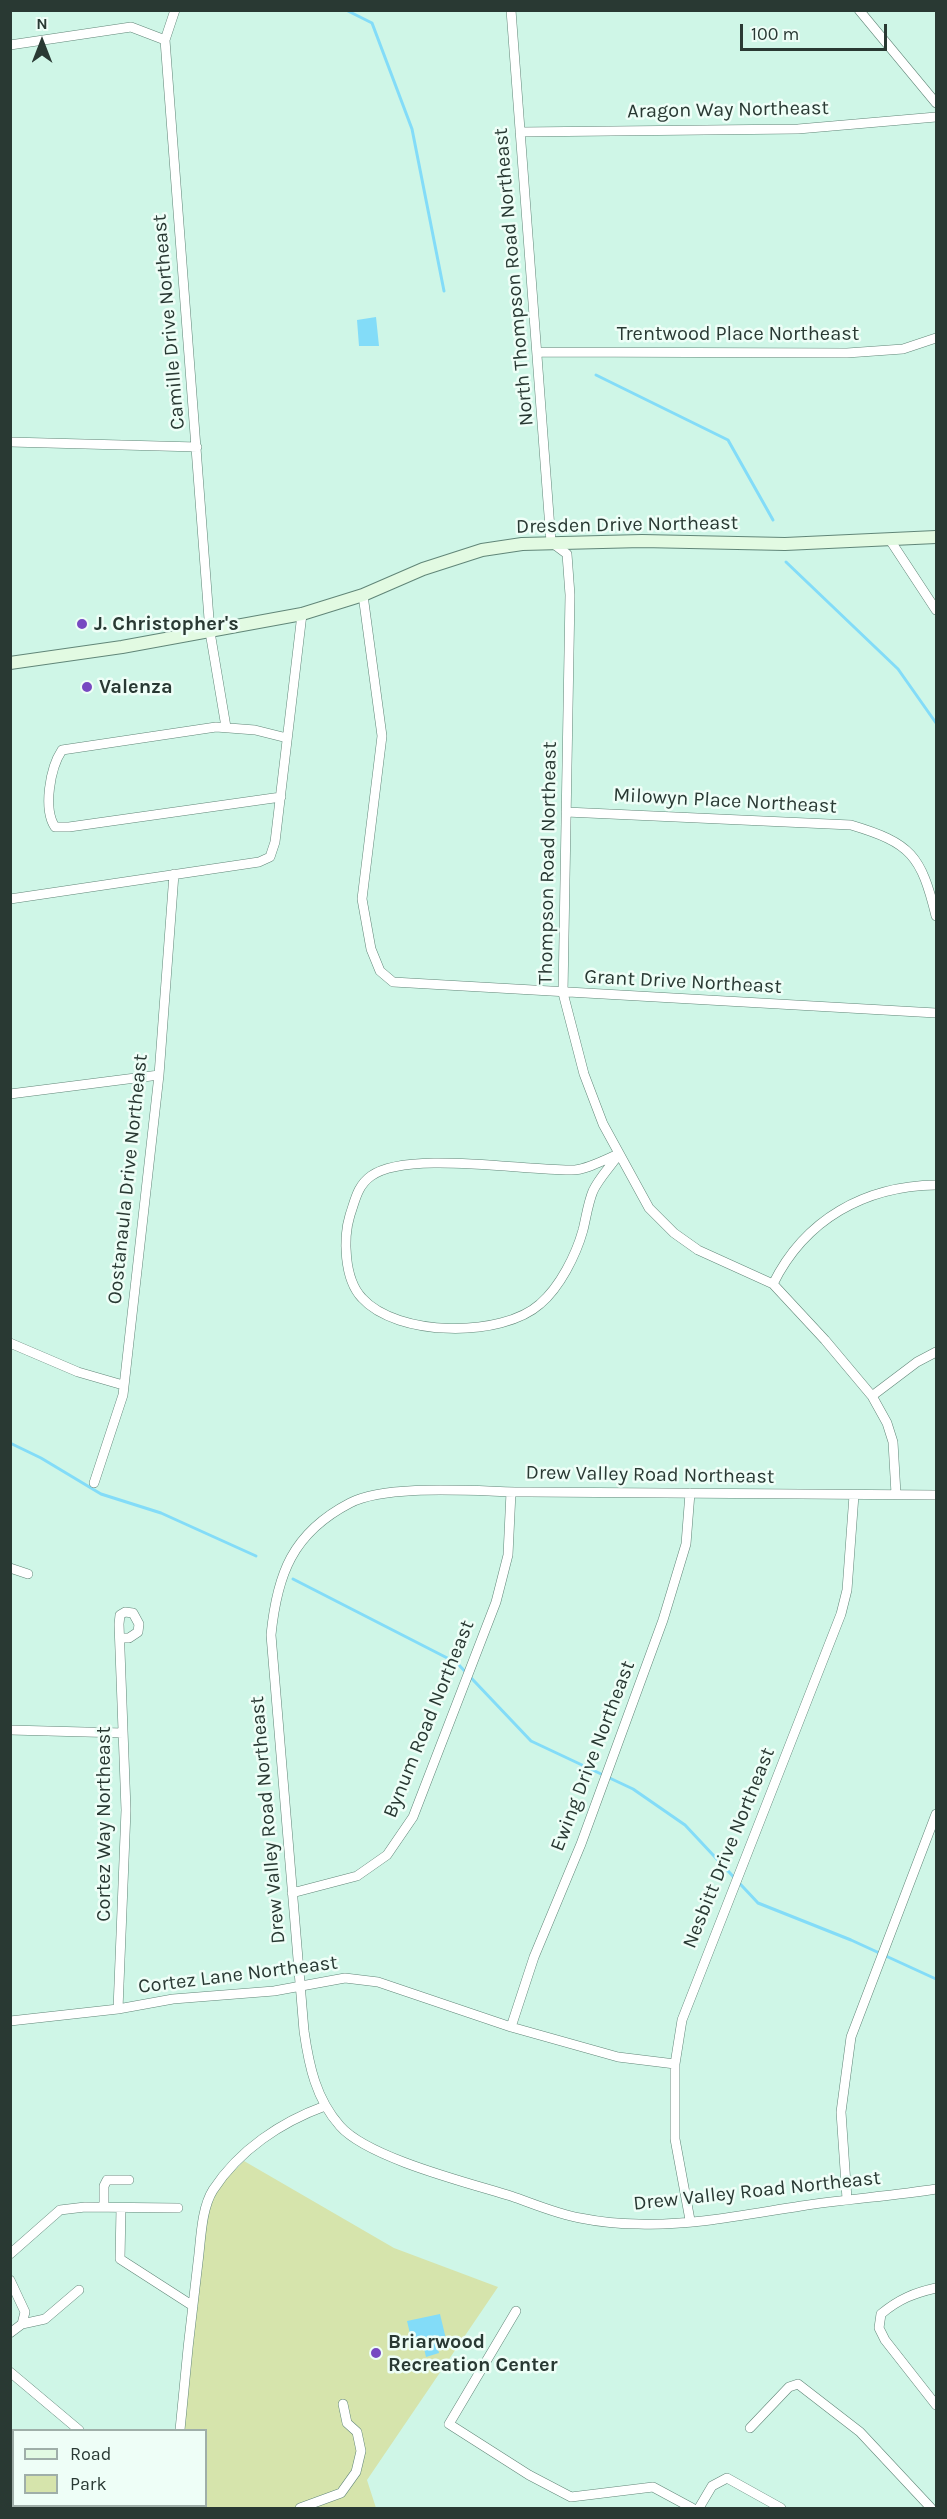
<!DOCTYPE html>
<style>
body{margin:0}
#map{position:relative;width:947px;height:2519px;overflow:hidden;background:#cff6e7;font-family:Karla,sans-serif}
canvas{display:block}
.frame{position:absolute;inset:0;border:12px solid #293933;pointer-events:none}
.legend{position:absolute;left:12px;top:2429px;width:195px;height:78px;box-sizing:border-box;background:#eefef7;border:2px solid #9fafa9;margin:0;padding:8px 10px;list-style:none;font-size:18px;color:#293933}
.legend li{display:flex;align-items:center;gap:12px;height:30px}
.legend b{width:30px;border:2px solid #9fafa9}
.north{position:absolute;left:12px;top:12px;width:60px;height:60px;-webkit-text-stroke:4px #eefef7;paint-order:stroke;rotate:0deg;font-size:16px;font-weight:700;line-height:24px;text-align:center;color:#293933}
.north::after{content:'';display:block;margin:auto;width:21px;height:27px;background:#293933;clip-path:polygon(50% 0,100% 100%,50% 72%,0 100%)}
.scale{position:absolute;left:740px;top:24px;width:147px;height:27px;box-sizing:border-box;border:3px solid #293933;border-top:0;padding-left:8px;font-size:18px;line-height:21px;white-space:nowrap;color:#293933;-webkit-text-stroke:4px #eefef7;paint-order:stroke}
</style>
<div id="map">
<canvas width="947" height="2519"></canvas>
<div class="frame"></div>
<ul class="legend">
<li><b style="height:8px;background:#e2fae2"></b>Road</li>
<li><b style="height:16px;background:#d6e4ac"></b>Park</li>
</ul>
<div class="north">N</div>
<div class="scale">100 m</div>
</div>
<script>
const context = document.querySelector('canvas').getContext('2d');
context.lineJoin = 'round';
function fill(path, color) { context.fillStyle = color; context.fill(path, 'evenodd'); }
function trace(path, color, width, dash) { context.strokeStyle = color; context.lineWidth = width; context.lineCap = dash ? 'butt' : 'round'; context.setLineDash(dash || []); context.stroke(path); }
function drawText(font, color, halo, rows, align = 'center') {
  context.font = font + ' Karla,sans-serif'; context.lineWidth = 5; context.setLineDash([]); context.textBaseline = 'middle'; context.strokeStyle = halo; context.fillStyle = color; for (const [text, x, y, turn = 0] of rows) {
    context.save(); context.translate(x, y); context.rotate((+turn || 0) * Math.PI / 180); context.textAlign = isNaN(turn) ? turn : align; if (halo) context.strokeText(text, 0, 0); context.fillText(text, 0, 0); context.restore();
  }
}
const green = new Path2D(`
 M 244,2161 L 394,2248 L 498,2287 L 367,2480 L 376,2508 L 145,2508 L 148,2506 L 206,2506 L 206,2430 L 181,2430 L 206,2199 Z`);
const water = new Path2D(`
 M 376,317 L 379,346 L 359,346 L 357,320 Z
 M 440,2314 L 446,2339 L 436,2341 L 439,2353 L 426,2357 L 423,2344 L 413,2346 L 407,2321 Z`);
const stream = new Path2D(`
 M 346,10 L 372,23 L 412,129 L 444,291
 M 596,375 L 728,440 L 773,520
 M 786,562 L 898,669 L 936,723
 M 10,1443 L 41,1458 L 101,1494 L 161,1513 L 256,1556
 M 293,1579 L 457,1663 L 531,1741 L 633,1789 L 685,1825 L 758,1903 L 851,1940 L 936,1979`);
const street = new Path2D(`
 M 175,10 L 165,40 L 210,632 L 226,727
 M 511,10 L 551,542 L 567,554 L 570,595 L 563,993 L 584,1074 L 603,1124 L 649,1208 L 674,1233 L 698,1250 L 773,1284 L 825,1340 L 872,1396 L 887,1423 L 893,1442 L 896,1494
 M 859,10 L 936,103
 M 10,45 L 131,27 L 165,40
 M 520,132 L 798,129 L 936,117
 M 537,352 L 847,353 L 903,349 L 936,338
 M 10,442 L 197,447
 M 890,540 L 936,610
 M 363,595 L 382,736 L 362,899 L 371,949 L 380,971 L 393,982 L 936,1013
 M 281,797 L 69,827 L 55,827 C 43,809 50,768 62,750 L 216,727 L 255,730 L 287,738
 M 566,812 L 851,825 C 911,843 921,855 936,916
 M 10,899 L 259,862 L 270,857 L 275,842 L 302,614
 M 10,1094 L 159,1075
 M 619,1154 C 611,1166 599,1178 593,1191 C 588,1203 586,1218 583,1230 C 576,1255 560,1287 540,1304 C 502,1338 397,1337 362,1298 C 344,1279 343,1238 350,1215 C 355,1201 357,1186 371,1176 C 407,1150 525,1171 572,1170 C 587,1170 605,1159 619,1154 Z
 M 773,1284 C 805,1219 865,1186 936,1185
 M 10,1343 L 78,1372 L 123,1385
 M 872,1396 L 917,1362 L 936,1352
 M 94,1483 L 123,1395 L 159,1075 L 174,874
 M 936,1495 C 801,1493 665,1493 529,1492 C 483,1492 389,1483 350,1503 C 292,1533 277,1575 271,1635 L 304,2031 C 309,2066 316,2099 340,2126 C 368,2158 469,2183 511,2196 C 534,2204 557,2214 580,2218 C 600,2222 620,2224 639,2224 C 692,2226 749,2214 801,2206 C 846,2199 892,2196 936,2189
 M 10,1568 L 28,1574
 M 10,1730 L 123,1733
 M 292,1893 L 357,1876 L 387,1855 L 413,1817 L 496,1602 L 508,1555 L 511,1492
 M 118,2009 L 126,1810 L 119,1624 L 120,1615 L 125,1612 L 133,1613 L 139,1624 L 138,1632 L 129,1638 L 120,1638
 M 10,2021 L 118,2009 L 173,1999 L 274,1991 L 345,1978 L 378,1982 L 511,2027 L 618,2057 L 675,2064
 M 511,2027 L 534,1957 L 581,1844 L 663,1620 L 686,1544 L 690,1493
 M 847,2199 L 841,2112 L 851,2037 L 936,1814
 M 104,2207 L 104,2186 L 107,2180 L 129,2180
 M 121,2208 L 120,2259 L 193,2306
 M 690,2220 L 675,2139 L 675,2064 L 682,2020 L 841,1614 L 847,1590 L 854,1495
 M 10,2254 L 60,2210 L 85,2207 L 178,2208
 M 10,2280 L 25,2312 L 22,2324 L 10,2333
 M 936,2288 C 914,2293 899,2299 881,2314 L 879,2328 L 885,2340 L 936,2405
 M 516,2311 L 449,2424 L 529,2475 L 571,2497 L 653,2487 L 692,2508
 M 22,2324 L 45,2319 L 79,2290
 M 10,2372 L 79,2430
 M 750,2428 L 789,2387 L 798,2384 L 860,2432 L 931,2508
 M 180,2430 C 185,2374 191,2318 198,2262 C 201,2240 201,2209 213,2190 C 239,2150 281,2122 325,2106
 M 42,2508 L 49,2506
 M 146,2508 L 148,2506
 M 300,2508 L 341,2493 L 356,2472 L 361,2451 L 357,2432 L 347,2423 L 343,2404
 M 699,2508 L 712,2486 L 727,2478 L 781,2508`);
const secondary = new Path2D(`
 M 10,663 L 122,647 L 302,614 L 363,595 L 423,569 L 482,550 L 522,544 L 642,541 L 785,544 L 936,537`);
const markers = [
 [82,624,6,"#7749c1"],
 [87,687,6,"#7749c1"],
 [376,2353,6,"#7749c1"]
];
const streetNames = [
 ["Aragon Way Northeast",728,110,-1],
 ["North Thompson Road Northeast",514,277,-95],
 ["Camille Drive Northeast",169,322,-95],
 ["Trentwood Place Northeast",738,334],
 ["Dresden Drive Northeast",627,525,-1],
 ["Milowyn Place Northeast",725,801,3],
 ["Thompson Road Northeast",548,863,-89],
 ["Grant Drive Northeast",683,982,3],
 ["Oostanaula Drive Northeast",128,1179,-84],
 ["Drew Valley Road Northeast",650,1475,1],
 ["Bynum Road Northeast",429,1719,-68],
 ["Ewing Drive Northeast",593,1756,-69],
 ["Drew Valley Road Northeast",268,1820,-95],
 ["Cortez Way Northeast",104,1824,-90],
 ["Nesbitt Drive Northeast",729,1848,-68],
 ["Cortez Lane Northeast",238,1975,-7],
 ["Drew Valley Road Northeast",757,2191,-6]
];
const poiNames = [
 ["J. Christopher's",94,624],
 ["Valenza",99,687],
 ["Briarwood",388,2342],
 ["Recreation Center",388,2365]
];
fill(green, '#d6e4ac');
fill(water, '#83dcf8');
trace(stream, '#83dcf8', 3);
trace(street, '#618678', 10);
trace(secondary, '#618678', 14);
trace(street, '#fff', 9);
trace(secondary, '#e2fae2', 12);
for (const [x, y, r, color] of markers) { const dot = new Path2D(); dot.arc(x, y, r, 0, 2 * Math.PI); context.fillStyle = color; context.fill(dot); trace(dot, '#eefef7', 2); }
drawText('20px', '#293933', '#eefef7', streetNames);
drawText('bold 20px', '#293933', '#eefef7', poiNames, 'left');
</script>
